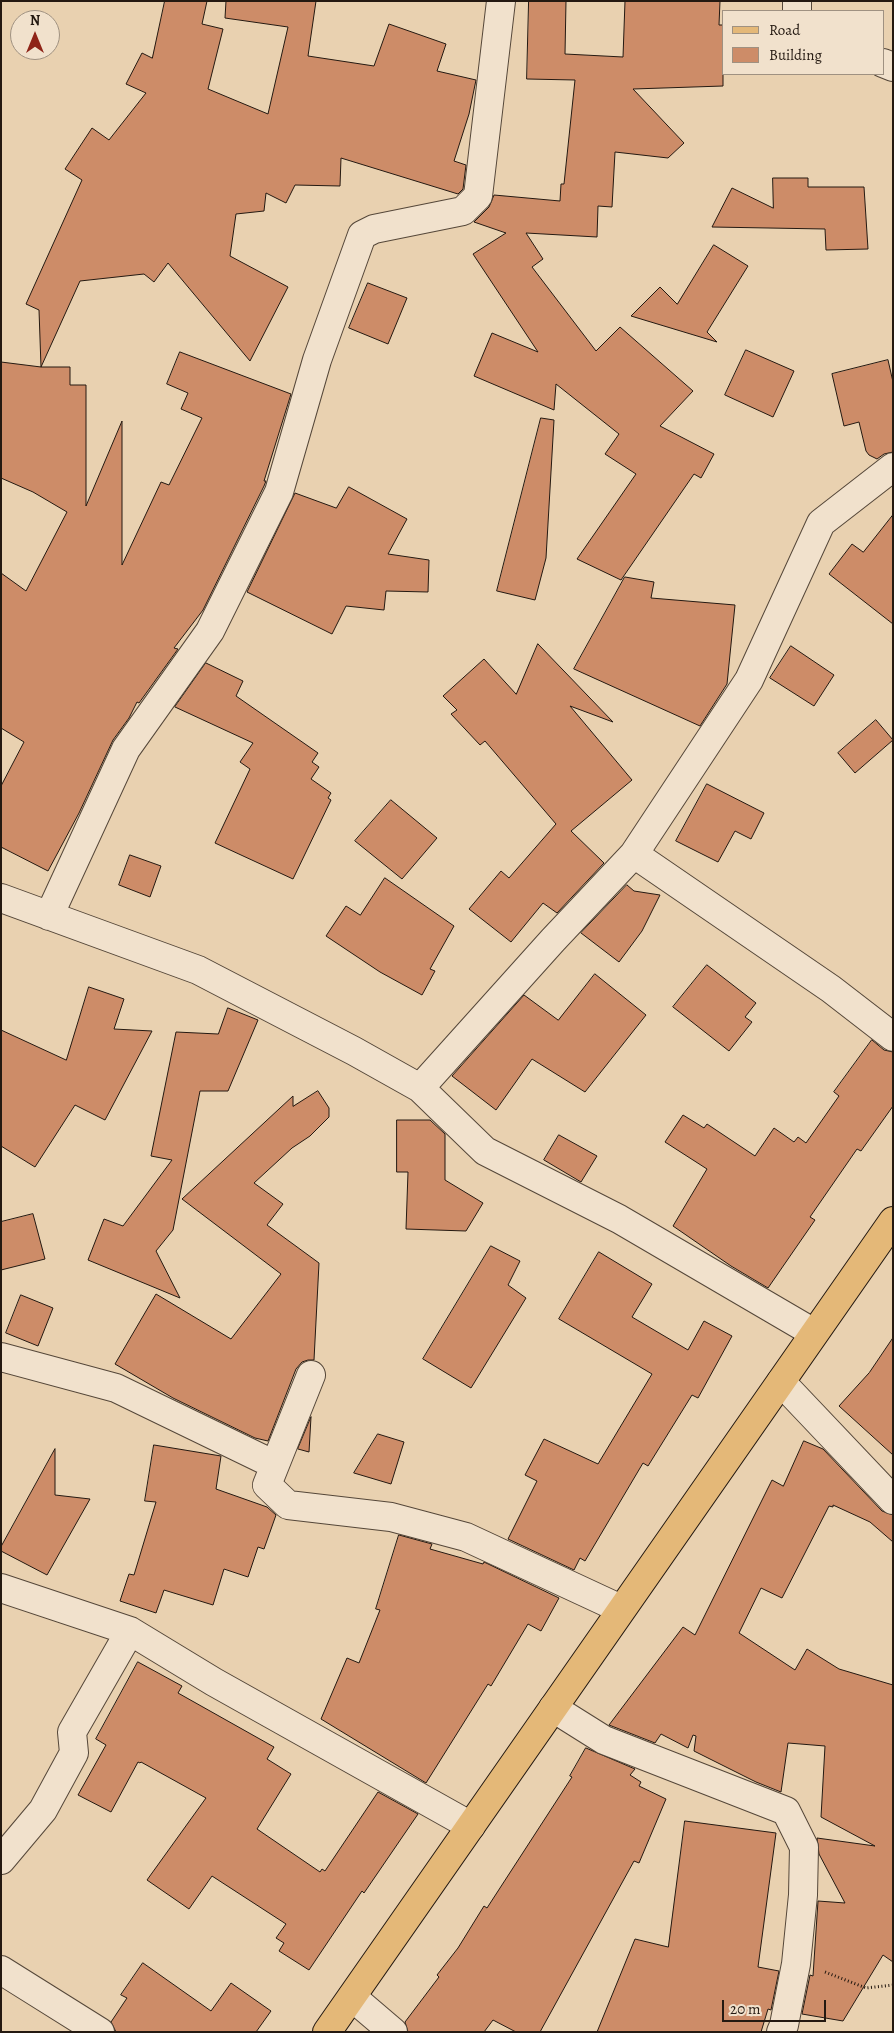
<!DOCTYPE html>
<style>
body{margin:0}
#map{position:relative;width:894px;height:2033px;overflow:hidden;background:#e9d1b0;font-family:Alegreya,serif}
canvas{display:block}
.frame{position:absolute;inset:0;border:2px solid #241911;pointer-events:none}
.legend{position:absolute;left:722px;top:10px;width:162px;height:65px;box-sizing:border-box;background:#f1e1cc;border:1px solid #9f9181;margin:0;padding:6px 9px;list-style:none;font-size:15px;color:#241911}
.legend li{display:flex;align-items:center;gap:10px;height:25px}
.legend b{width:25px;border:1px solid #9f9181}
.north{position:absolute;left:10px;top:10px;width:50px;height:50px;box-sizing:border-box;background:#f1e1cc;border:1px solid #9f9181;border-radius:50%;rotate:0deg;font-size:14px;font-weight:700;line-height:20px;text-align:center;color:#241911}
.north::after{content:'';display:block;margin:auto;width:18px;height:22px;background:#8f2418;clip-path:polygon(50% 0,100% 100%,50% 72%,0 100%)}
.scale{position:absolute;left:722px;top:2000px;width:104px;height:22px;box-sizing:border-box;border:2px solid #241911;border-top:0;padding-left:6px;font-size:15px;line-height:18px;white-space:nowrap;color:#241911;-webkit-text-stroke:4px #f1e1cc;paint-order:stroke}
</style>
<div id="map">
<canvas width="894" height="2033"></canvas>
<div class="frame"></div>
<ul class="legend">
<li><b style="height:6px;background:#e4b878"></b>Road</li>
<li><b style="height:14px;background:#cd8c68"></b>Building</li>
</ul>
<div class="north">N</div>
<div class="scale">20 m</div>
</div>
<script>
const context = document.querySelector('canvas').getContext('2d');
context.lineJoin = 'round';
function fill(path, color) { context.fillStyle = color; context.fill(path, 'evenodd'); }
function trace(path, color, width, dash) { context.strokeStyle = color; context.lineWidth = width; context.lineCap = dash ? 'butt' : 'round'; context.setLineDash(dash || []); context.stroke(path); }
const building = new Path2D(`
 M 165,1 L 207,1 L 202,24 L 223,29 L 208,89 L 268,114 L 288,27 L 225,18 L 226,1 L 316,1 L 308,56 L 374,66 L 389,24 L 446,44 L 437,71 L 476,80 L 469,114 L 454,161 L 466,165 L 463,189 L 458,194 L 341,158 L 340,186 L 295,185 L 286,203 L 266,193 L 264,211 L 236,214 L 230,256 L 288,287 L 250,361 L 168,263 L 154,282 L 144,274 L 80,281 L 41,367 L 39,310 L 26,304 L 82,180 L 65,169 L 92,128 L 109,140 L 146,93 L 126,84 L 142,53 L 152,58 Z
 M 529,1 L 566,1 L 565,54 L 623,57 L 625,1 L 720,1 L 719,25 L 723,25 L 723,86 L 633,89 L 684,143 L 668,158 L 615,152 L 612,207 L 598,206 L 597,237 L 526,233 L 543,259 L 532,267 L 596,351 L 620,327 L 693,391 L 660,426 L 714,454 L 701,478 L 694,474 L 621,580 L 577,559 L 636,474 L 605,454 L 619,434 L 556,384 L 554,410 L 474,376 L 492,333 L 538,352 L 473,254 L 506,233 L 474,222 L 489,207 L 494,195 L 560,201 L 561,184 L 564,184 L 575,80 L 527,79 Z
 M 773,178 L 808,178 L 808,187 L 864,187 L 868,249 L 826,250 L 825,229 L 712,227 L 732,188 L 773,208 Z
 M 714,245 L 748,266 L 707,332 L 717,342 L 631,316 L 660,287 L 677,304 Z
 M 368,283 L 407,298 L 388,344 L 349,328 Z
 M 746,350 L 794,371 L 773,417 L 725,395 Z
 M 180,352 L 291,394 L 264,481 L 266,481 L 264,486 L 203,610 L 174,648 L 178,649 L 139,703 L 137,702 L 129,718 L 113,740 L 79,813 L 48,871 L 1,847 L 1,786 L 24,742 L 1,728 L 1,573 L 26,591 L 67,512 L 33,492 L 1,478 L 1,362 L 41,367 L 70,367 L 70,385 L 86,385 L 86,506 L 122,421 L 122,565 L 161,482 L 169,485 L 202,418 L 181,409 L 188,393 L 167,384 Z
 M 888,360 L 893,382 L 893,452 L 884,454 L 877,459 L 869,455 L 866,451 L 859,422 L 844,426 L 832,374 Z
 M 541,418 L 554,420 L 546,558 L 535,600 L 497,591 Z
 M 349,487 L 407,519 L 388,554 L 429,560 L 428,592 L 386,591 L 384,610 L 346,606 L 332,634 L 247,592 L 295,493 L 336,508 Z
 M 893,515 L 893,624 L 829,574 L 852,544 L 863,552 Z
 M 625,577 L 654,582 L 651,598 L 735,605 L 727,684 L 700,726 L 574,669 Z
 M 538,644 L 613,722 L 570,706 L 632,780 L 571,831 L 604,863 L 557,913 L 543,903 L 511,942 L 469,909 L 501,871 L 509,878 L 556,824 L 485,741 L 480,745 L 451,714 L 457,710 L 443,696 L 484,659 L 516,694 Z
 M 791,646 L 834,675 L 814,706 L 770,678 Z
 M 206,663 L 243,681 L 236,696 L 318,753 L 312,762 L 319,767 L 311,779 L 331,793 L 328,798 L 331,800 L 293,879 L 215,843 L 250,769 L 240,762 L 253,743 L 175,707 Z
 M 876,720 L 893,740 L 855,773 L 838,753 Z
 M 707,784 L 764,813 L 751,839 L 735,831 L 718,862 L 676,841 Z
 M 391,800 L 437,838 L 402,879 L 355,841 Z
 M 130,855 L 161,866 L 150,897 L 119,885 Z
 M 385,878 L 454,926 L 430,969 L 435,971 L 422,995 L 380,972 L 326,936 L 346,906 L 360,915 Z
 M 627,885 L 634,891 L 660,895 L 642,931 L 619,962 L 581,933 Z
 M 707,965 L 756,1003 L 745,1017 L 752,1022 L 729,1051 L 673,1007 Z
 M 595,974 L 646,1015 L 585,1092 L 532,1059 L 496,1110 L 452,1076 L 524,995 L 558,1020 Z
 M 89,987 L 124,999 L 114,1029 L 152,1031 L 105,1120 L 75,1105 L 35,1167 L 1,1146 L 1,1030 L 66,1060 Z
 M 228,1008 L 258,1020 L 228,1091 L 200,1091 L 173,1230 L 156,1251 L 180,1298 L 88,1260 L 104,1219 L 123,1226 L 172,1160 L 151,1156 L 176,1032 L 218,1034 Z
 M 872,1040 L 884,1050 L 893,1052 L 893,1106 L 861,1151 L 857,1149 L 810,1217 L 815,1220 L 768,1288 L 731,1266 L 673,1226 L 707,1169 L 665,1142 L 683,1115 L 704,1128 L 707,1124 L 755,1156 L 774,1128 L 794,1142 L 798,1137 L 806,1143 L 839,1096 L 834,1092 Z
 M 318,1091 L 329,1108 L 329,1117 L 310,1136 L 292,1148 L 254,1183 L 283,1204 L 267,1225 L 319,1263 L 314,1360 L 308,1360 L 302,1362 L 296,1369 L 268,1441 L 255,1438 L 173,1398 L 115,1364 L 156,1294 L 231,1339 L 281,1274 L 182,1199 L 293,1096 L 293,1106 Z
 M 397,1120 L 430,1120 L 445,1134 L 445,1180 L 483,1203 L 466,1231 L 406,1229 L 408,1172 L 397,1172 Z
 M 559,1135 L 597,1156 L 581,1182 L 544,1160 Z
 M 33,1214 L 45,1259 L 1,1270 L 1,1222 Z
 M 491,1246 L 520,1261 L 508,1285 L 526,1298 L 471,1388 L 423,1359 Z
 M 599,1252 L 652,1284 L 632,1317 L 688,1350 L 704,1321 L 732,1336 L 698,1398 L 692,1395 L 648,1466 L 643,1463 L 585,1561 L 580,1558 L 574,1570 L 508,1539 L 537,1481 L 525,1475 L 544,1439 L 598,1464 L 652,1374 L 559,1319 Z
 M 21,1295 L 53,1308 L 38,1346 L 6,1333 Z
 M 893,1338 L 893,1455 L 839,1406 L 869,1373 Z
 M 311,1417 L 309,1452 L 298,1449 Z
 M 378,1434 L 404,1442 L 391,1484 L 354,1473 Z
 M 804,1441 L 823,1449 L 882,1511 L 893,1515 L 893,1542 L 870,1522 L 833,1505 L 833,1507 L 829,1506 L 782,1598 L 761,1588 L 739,1633 L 795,1670 L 807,1649 L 839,1669 L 893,1685 L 893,1962 L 883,1955 L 843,2021 L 802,2014 L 810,1975 L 813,1976 L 818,1901 L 845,1903 L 819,1854 L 817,1838 L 875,1846 L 821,1817 L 825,1746 L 788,1743 L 781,1792 L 756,1782 L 694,1751 L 696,1736 L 693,1735 L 688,1748 L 661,1734 L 655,1743 L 609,1725 L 683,1627 L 695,1635 L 772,1480 L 783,1486 Z
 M 154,1445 L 221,1456 L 216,1489 L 267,1507 L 276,1515 L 264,1549 L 258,1547 L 248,1577 L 224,1569 L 213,1605 L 164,1590 L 156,1613 L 120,1601 L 129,1574 L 134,1575 L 156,1502 L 145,1501 Z
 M 55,1449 L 55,1495 L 90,1499 L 47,1575 L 1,1551 L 1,1547 Z
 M 399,1535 L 432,1544 L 430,1549 L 483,1564 L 484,1562 L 559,1598 L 541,1631 L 528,1624 L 491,1686 L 488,1684 L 426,1783 L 321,1719 L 347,1658 L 359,1663 L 380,1610 L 376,1609 Z
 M 138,1662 L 182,1686 L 178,1693 L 274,1747 L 267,1759 L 291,1774 L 257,1829 L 320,1872 L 322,1869 L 325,1871 L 378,1792 L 418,1814 L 364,1893 L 362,1891 L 309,1970 L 279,1951 L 284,1943 L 276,1938 L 286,1924 L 212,1876 L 189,1909 L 147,1880 L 206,1798 L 141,1762 L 140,1763 L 138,1762 L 111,1812 L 78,1795 L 106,1745 L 96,1739 Z
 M 586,1748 L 635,1769 L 630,1775 L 641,1782 L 639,1786 L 666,1799 L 639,1863 L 634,1861 L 540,2032 L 516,2032 L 493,2020 L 484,2032 L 408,2032 L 405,2022 L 439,1977 L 437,1975 L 458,1948 L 484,1906 L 487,1908 L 572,1777 L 570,1776 Z
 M 685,1821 L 776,1833 L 758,1967 L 779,1971 L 771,2010 L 768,2009 L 761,2032 L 597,2032 L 635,1939 L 668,1947 Z
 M 143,1963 L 211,2011 L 231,1983 L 271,2011 L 256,2032 L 116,2032 L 111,2022 L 127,1998 L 121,1995 Z`);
const path = new Path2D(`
 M 825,1972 L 866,1988 L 893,1985`);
const minor = new Path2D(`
 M 797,1 L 797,11
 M 883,63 L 893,67
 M 634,854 L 831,989 L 893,1037
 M 1,898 L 198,970 L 354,1051 L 420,1088 L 485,1151 L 619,1219 L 814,1333
 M 49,916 L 126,749 L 210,631 L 279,492 L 317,360 L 362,235 L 374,229 L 463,211 L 478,196 L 501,1
 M 420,1088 L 553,940 L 634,854 L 749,680 L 821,523 L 893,467
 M 1,1357 L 116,1388 L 275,1465 L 267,1485 L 288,1505 L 391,1517 L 466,1537 L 621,1609
 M 781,1382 L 893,1500
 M 275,1465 L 311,1375
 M 1,1588 L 130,1631 L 214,1682 L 471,1826
 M 553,1708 L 604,1740 L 786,1811 L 804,1847 L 803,1895 L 796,1964 L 784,2025 L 781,2032
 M 1,1860 L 43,1810 L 74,1753 L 72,1732 L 130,1631
 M 1,1970 L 100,2032
 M 352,1997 L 393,2032`);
const major = new Path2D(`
 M 327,2032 L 893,1221`);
fill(building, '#cd8c68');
trace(building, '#241911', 1);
trace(minor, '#554739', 30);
trace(major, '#241911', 30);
trace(path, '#241911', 3, [1, 2.5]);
trace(minor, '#f1e1cc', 28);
trace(major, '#e4b878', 28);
</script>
